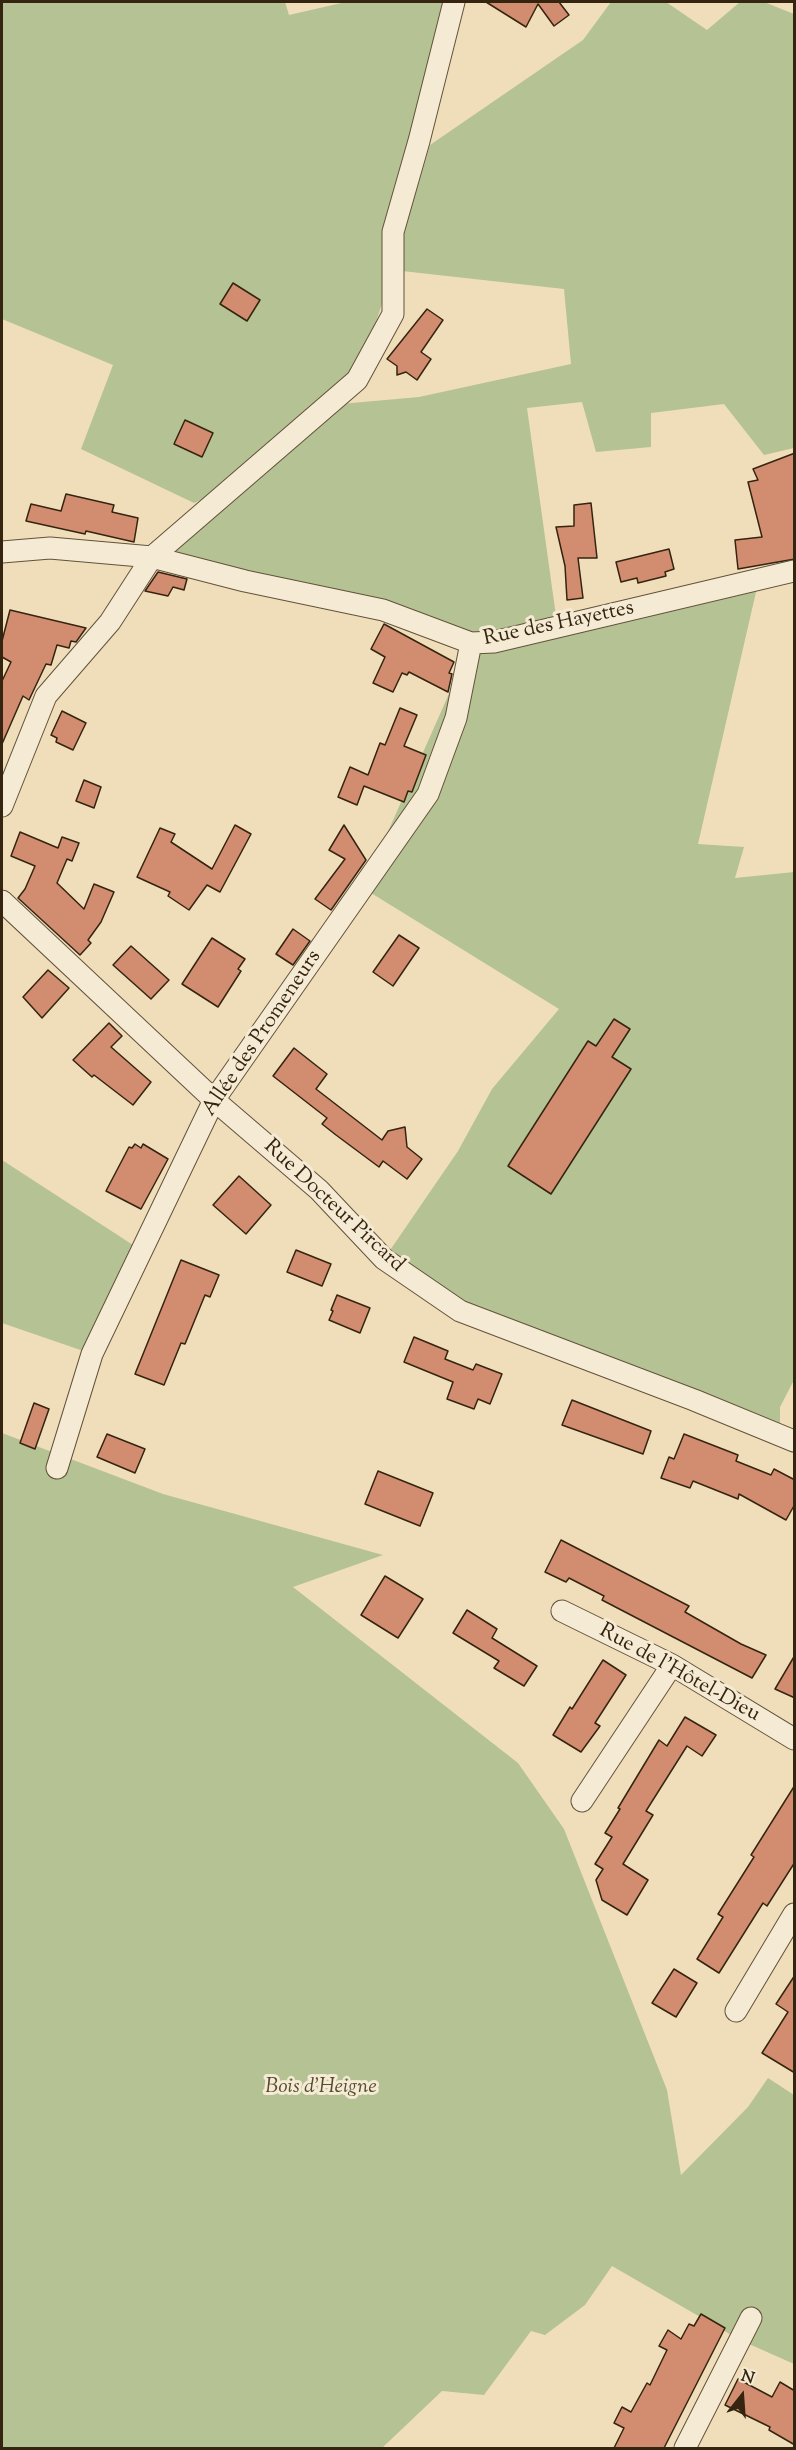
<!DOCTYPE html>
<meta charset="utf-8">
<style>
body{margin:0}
#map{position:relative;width:796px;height:2450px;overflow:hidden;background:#f0debb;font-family:"Sorts Mill Goudy",serif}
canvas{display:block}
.frame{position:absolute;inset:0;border:3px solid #342410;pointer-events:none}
.north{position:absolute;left:712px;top:2366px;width:60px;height:60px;-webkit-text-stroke:4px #f5ead3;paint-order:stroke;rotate:17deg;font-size:16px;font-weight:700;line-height:24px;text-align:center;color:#342410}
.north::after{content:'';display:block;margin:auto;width:21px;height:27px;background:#342410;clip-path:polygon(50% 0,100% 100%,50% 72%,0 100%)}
</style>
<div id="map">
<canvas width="796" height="2450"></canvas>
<div class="frame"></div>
<div class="north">N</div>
</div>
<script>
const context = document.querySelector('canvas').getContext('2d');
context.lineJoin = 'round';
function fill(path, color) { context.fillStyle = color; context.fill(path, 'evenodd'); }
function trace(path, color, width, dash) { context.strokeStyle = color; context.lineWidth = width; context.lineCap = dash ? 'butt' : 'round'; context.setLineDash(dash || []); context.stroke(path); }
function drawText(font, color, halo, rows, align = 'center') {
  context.font = font + ' "Sorts Mill Goudy",serif'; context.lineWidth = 6; context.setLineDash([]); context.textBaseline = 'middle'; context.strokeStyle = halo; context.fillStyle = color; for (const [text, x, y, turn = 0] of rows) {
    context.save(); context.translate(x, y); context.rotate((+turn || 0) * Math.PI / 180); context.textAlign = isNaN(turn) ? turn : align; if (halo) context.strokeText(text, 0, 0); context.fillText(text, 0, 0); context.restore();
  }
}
const green = new Path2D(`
 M 2,2 L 285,2 L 289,15 L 346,2 L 456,2 L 394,265 L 430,145 L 583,40 L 611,2 L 666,2 L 707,30 L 740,2 L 764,2 L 794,14 L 794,448 L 764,455 L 724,404 L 651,413 L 651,447 L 596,452 L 582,402 L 527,408 L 556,616 L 517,633 L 759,579 L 698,844 L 744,847 L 735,878 L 794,872 L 794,1380 L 780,1407 L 780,1434 L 460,1311 L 384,1259 L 458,1151 L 492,1089 L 559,1009 L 363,888 L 471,644 L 152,557 L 238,484 L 194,503 L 81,449 L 113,365 L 2,319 ZM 393,270 L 564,289 L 571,364 L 419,397 L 329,405 L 357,380 Z
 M 2,1160 L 133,1245 L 92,1354 L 2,1323 Z
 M 2,1433 L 163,1494 L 383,1555 L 293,1587 L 518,1763 L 564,1829 L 667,2090 L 681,2175 L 748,2107 L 768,2078 L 794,2095 L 794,2364 L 740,2340 L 612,2266 L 585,2305 L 545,2335 L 531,2331 L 484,2395 L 442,2391 L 382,2448 L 2,2448 Z`);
const building = new Path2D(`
 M 486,2 L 559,2 L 569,15 L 554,26 L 538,4 L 526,27 Z
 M 233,283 L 260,300 L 247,321 L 220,304 Z
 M 427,309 L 443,320 L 421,352 L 431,359 L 417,380 L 406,372 L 397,375 L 397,366 L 387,359 Z
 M 185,420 L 213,433 L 202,457 L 174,444 Z
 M 795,453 L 795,559 L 738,569 L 735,540 L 762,537 L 748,482 L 758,480 L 753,469 Z
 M 66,494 L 114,505 L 112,512 L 138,518 L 134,542 L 86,531 L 85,534 L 26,521 L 31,504 L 61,511 Z
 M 591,503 L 597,558 L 578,558 L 583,598 L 567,600 L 565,566 L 556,527 L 574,526 L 574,505 Z
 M 669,549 L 674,569 L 665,572 L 666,576 L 638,583 L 637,578 L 621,582 L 616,562 Z
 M 158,572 L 187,579 L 184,590 L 173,587 L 168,596 L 145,591 Z
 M 10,610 L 86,628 L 76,642 L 71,641 L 69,648 L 57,645 L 51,665 L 46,664 L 29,700 L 23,696 L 2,744 L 2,681 L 11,662 L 2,657 L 2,641 Z
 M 384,624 L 454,662 L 449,673 L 452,674 L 448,692 L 409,672 L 407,675 L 402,673 L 393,692 L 373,683 L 385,657 L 371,649 Z
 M 400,708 L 417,715 L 404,746 L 426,755 L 412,792 L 408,791 L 404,802 L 364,786 L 357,805 L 338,797 L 350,767 L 368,775 L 380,743 L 385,745 Z
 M 62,711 L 86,723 L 73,750 L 56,742 L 57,738 L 51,735 Z
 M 84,780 L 101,787 L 94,808 L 76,801 Z
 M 235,825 L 251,834 L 220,892 L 207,885 L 189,910 L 168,896 L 170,892 L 137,877 L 160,828 L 175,834 L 171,842 L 212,869 Z
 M 344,825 L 366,860 L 331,910 L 315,899 L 345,859 L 329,850 Z
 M 20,832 L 58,848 L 62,837 L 79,843 L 72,861 L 67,859 L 57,883 L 84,909 L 94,884 L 114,892 L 101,922 L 88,940 L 91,943 L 80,955 L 18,898 L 25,889 L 35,866 L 11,856 Z
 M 293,929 L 310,941 L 293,965 L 276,954 Z
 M 399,935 L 419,948 L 393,986 L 373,972 Z
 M 212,938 L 245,959 L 238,969 L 241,971 L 218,1007 L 182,984 Z
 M 131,946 L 169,980 L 151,999 L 113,965 Z
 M 48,970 L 69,988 L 42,1018 L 23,997 Z
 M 614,1019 L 630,1029 L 612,1057 L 631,1069 L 551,1194 L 508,1166 L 588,1041 L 596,1046 Z
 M 109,1023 L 122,1036 L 111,1047 L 151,1082 L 133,1105 L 94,1075 L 92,1077 L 73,1060 Z
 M 294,1048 L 327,1074 L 316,1089 L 382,1140 L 388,1131 L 405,1127 L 407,1147 L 422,1159 L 407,1179 L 383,1161 L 379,1167 L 336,1135 L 322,1124 L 327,1118 L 273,1076 Z
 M 135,1144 L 141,1148 L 143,1144 L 168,1159 L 141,1209 L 106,1191 L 129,1147 L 132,1148 Z
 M 239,1176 L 271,1205 L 246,1234 L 213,1205 Z
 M 296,1250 L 331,1264 L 322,1286 L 287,1272 Z
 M 181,1260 L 219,1275 L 210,1297 L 205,1295 L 185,1344 L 181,1343 L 164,1385 L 135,1374 Z
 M 337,1295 L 370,1308 L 360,1333 L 329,1320 L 333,1311 L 331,1310 Z
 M 414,1337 L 448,1351 L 445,1359 L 473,1370 L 476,1364 L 502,1374 L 490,1404 L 478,1399 L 474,1409 L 447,1399 L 453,1382 L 404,1362 Z
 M 572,1400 L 651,1431 L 643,1454 L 562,1425 Z
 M 34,1403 L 49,1409 L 35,1449 L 20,1443 Z
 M 107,1434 L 145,1449 L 135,1473 L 97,1457 Z
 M 684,1434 L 738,1455 L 736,1461 L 771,1475 L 774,1469 L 795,1480 L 795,1504 L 786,1520 L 739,1494 L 738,1499 L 693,1481 L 690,1488 L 661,1478 L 669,1457 L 674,1459 Z
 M 378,1471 L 433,1493 L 420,1526 L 365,1504 Z
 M 561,1540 L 689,1606 L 685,1612 L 741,1644 L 766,1655 L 752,1678 L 602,1600 L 604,1596 L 569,1578 L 566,1582 L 545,1572 Z
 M 385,1576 L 423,1599 L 398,1638 L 361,1615 Z
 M 467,1610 L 497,1629 L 492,1638 L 537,1666 L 524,1686 L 494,1668 L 499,1661 L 453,1633 Z
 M 795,1655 L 795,1698 L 775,1689 Z
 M 603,1660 L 626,1675 L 595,1723 L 600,1726 L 581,1752 L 553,1735 L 570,1707 L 572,1709 Z
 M 685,1717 L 716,1735 L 702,1756 L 687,1746 L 646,1811 L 653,1815 L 623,1864 L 648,1880 L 627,1915 L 602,1900 L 596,1880 L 603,1869 L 595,1864 L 612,1837 L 605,1833 L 620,1809 L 618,1808 L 659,1740 L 667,1746 Z
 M 795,1785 L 795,1862 L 767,1906 L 763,1903 L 719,1973 L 697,1959 L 723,1917 L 718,1914 L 754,1857 L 751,1855 Z
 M 674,1969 L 697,1983 L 676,2017 L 652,2003 Z
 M 795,1975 L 795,2073 L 762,2053 L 788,2012 L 776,2004 Z
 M 701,2314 L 725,2328 L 664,2448 L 614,2448 L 624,2428 L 614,2423 L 622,2407 L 631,2412 L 647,2383 L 650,2385 L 667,2350 L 659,2346 L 668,2330 L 681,2339 L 689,2324 L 694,2326 Z
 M 738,2379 L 772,2397 L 780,2382 L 795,2391 L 795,2445 L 769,2430 L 770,2427 L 725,2405 Z`);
const minor = new Path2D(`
 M 2,552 L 50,548 L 152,557 L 357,380 L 393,314 L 393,232 L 419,141 L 454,2
 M 2,806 L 46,696 L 110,622 L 152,557 L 245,581 L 383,610 L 471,643 L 494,642 L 794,571
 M 2,901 L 214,1100 L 319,1190 L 384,1259 L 460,1311 L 694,1400 L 794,1441
 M 57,1468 L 92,1354 L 214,1100 L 428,794 L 456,718 L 471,643
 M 562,1611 L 672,1665 L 794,1739
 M 582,1801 L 672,1665
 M 736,2011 L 794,1914
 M 685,2448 L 751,2318`);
const streetNames = [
 ["Rue des Hayettes",559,625,-12],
 ["Allée des Promeneurs",263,1034,-56],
 ["Rue Docteur Pircard",333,1207,43],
 ["Rue de l’Hôtel-Dieu",679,1674,29]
];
const parkNames = [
 ["Bois d'Heigne",321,2088]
];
fill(green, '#b4c294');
fill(building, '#d28c6f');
trace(building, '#342410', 1.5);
trace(minor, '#63523b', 23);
trace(minor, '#f5ead3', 21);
drawText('21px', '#342410', '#f5ead3', streetNames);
drawText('italic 21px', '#544c31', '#f5ead3', parkNames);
</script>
